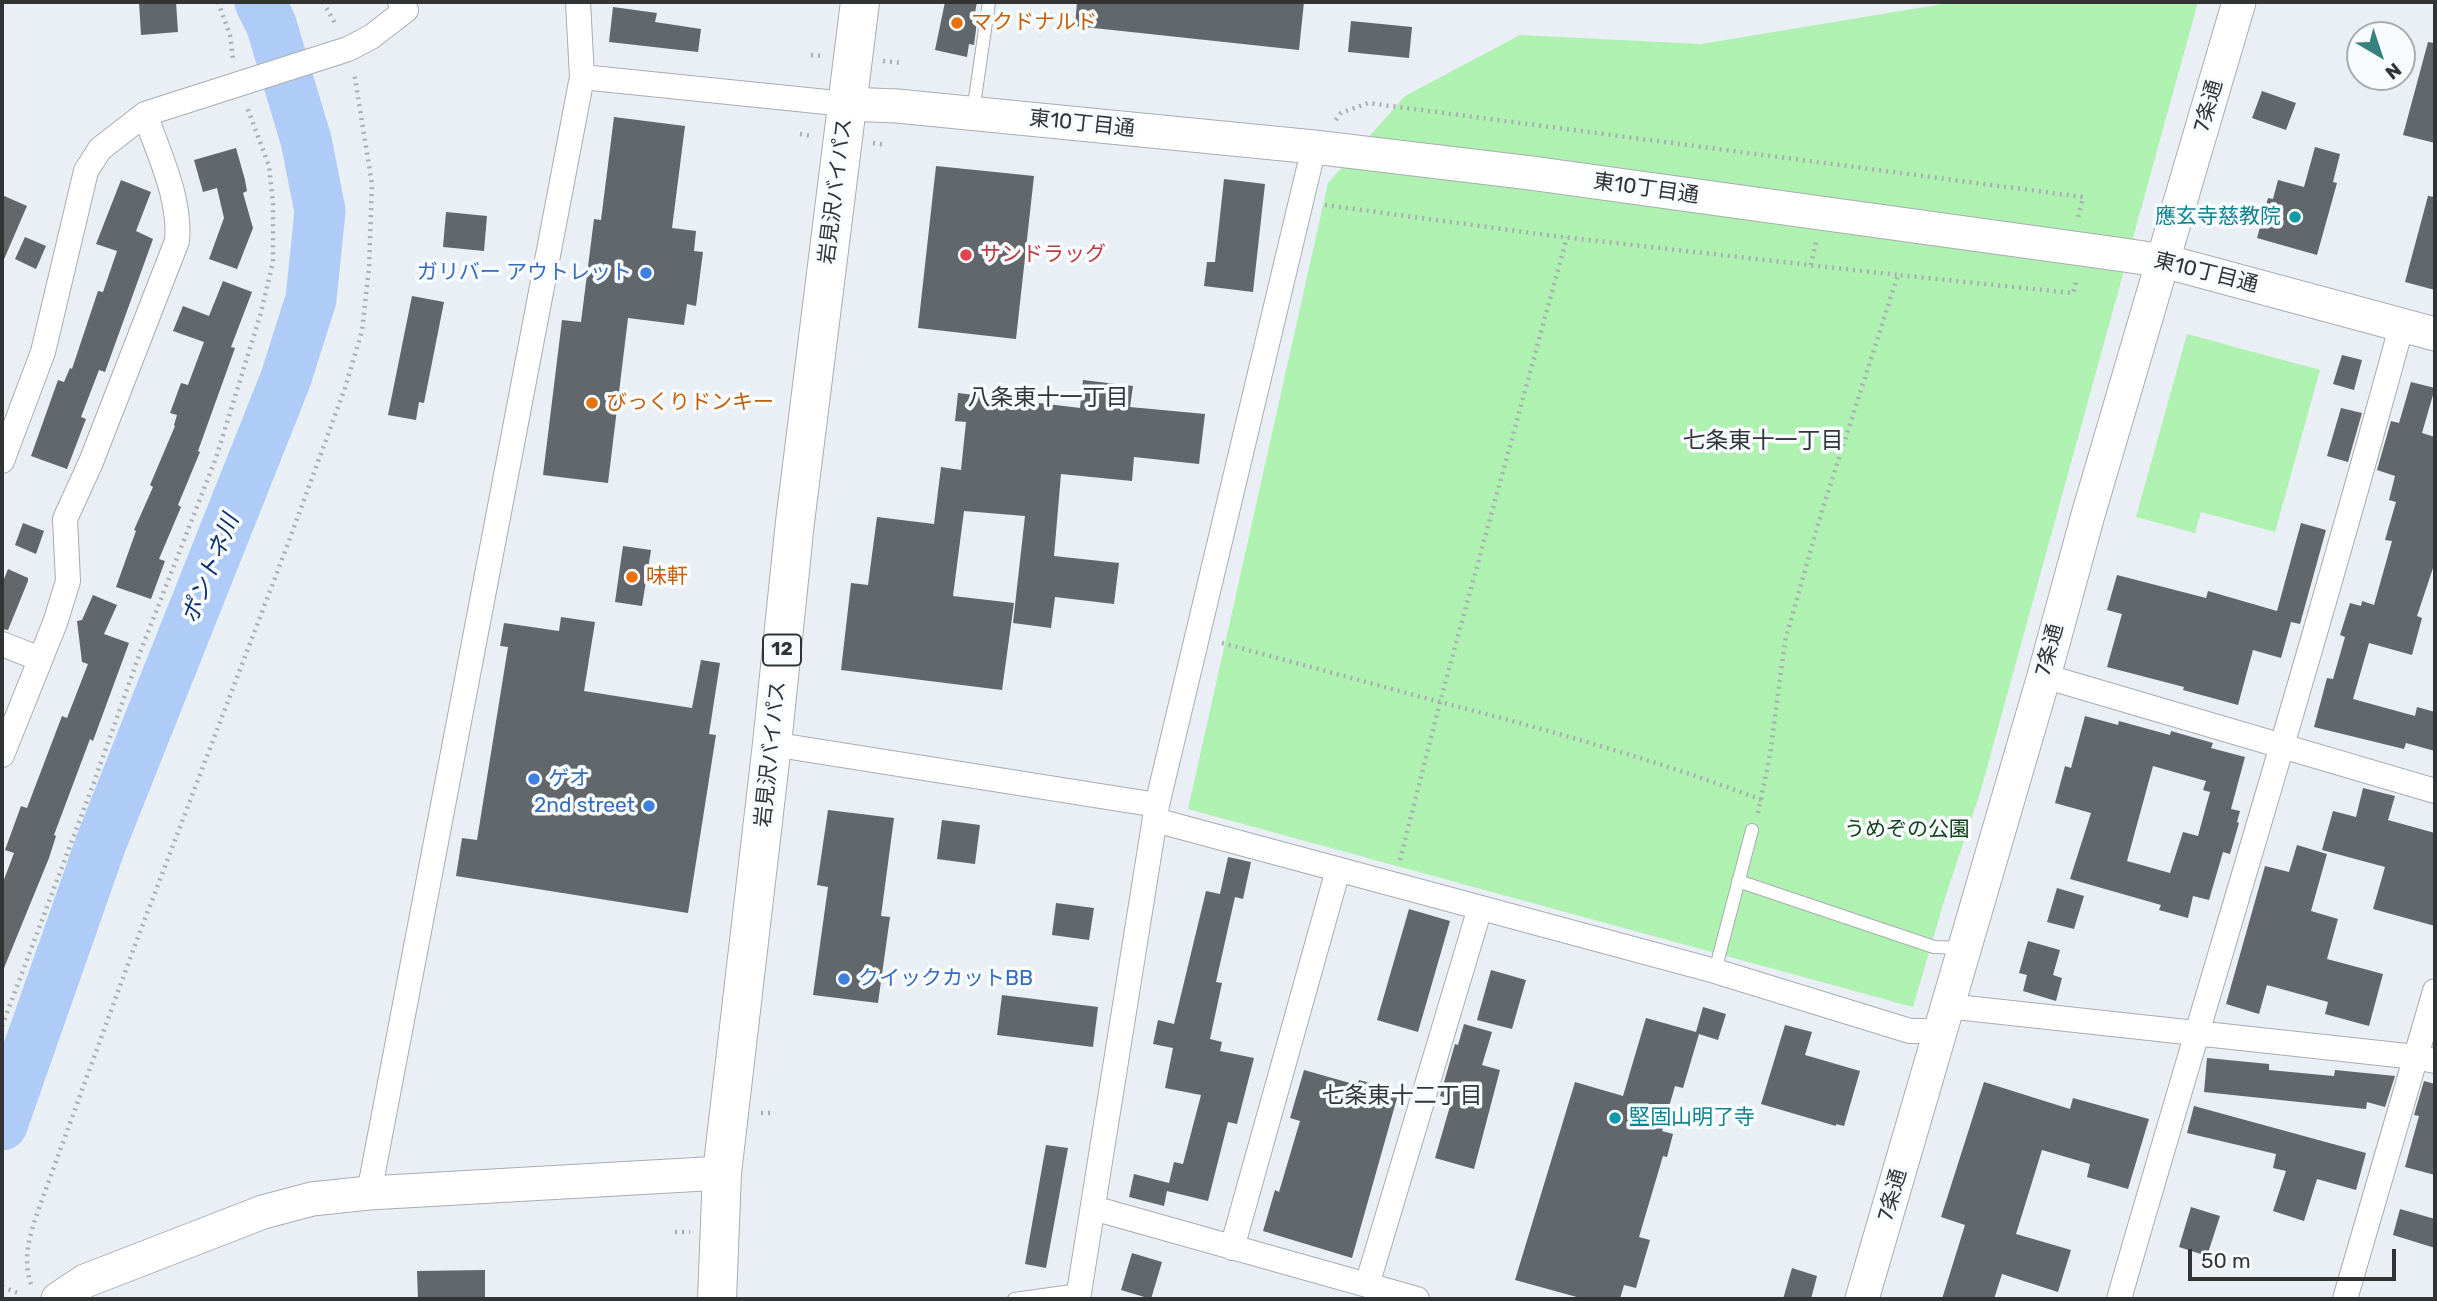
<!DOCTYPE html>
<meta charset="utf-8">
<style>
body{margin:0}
#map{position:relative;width:2437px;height:1301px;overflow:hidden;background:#e9eff4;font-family:Rubik,sans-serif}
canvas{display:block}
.frame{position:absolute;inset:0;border:4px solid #313335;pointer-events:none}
.north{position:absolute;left:2346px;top:21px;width:70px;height:70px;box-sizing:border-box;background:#f8fcff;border:2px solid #a8acae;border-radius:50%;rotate:141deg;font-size:19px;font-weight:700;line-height:28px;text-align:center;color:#313335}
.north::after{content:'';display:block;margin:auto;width:24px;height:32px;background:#38817f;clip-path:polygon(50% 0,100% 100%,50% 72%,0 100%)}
.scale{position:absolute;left:2188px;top:1249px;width:208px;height:32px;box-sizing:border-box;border:4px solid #313335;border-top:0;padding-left:9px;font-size:21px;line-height:24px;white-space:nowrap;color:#313335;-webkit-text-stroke:5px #f8fcff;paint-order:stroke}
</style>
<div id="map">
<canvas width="2437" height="1301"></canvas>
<div class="frame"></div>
<div class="north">N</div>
<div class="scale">50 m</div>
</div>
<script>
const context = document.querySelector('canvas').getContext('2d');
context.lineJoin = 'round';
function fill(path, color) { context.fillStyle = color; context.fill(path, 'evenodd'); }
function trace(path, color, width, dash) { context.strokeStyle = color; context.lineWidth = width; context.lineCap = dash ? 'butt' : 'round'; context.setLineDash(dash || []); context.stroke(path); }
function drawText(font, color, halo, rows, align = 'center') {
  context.font = font + ' Rubik,"Noto Sans JP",sans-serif'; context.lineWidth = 7; context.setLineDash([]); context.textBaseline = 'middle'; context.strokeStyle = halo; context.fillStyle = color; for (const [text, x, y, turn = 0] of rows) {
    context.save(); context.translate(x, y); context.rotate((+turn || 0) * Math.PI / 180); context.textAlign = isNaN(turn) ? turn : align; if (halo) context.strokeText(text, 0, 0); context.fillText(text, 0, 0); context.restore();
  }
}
const green = new Path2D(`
 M 1955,2 L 2198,2 L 1980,793 L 1945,898 L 1913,1007 L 1188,809 L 1328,183 L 1405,96 L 1520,35 L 1701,44 Z
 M 2187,334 L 2320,370 L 2275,532 L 2201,512 L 2195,533 L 2136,517 Z`);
const river = new Path2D(`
 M 2,1125 L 101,843 L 286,378 L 311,299 L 320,211 L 306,140 L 271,24 L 260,2`);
const building = new Path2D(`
 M 139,2 L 176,2 L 178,32 L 141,35 Z
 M 945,2 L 977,2 L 975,13 L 978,14 L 974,45 L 969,44 L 967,57 L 935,50 Z
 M 1077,2 L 1304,2 L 1299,50 L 1075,26 Z
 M 613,7 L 657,13 L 655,22 L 701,29 L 698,52 L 609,42 Z
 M 1351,21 L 1412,27 L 1409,58 L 1348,52 Z
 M 2428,42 L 2435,43 L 2435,143 L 2403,135 Z
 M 2262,91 L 2296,103 L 2286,130 L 2252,118 Z
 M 614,117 L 685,126 L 672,228 L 696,231 L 694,251 L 703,252 L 696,306 L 687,304 L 684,325 L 628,318 L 608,483 L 543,475 L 562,320 L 581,322 L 594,219 L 601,220 Z
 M 2315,147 L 2340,154 L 2333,182 L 2337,183 L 2317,255 L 2257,238 L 2268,198 L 2273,199 L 2278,180 L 2304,187 Z
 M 236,148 L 245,180 L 247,191 L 243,193 L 253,228 L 237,269 L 209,259 L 224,218 L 217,188 L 203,192 L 194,160 Z
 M 936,166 L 1034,176 L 1016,339 L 918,328 Z
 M 1224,179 L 1265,184 L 1253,292 L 1204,286 L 1207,262 L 1215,262 Z
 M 121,180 L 151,192 L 136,231 L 153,239 L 105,372 L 99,370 L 81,417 L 86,419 L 67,469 L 31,456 L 58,380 L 64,382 L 70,368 L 72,369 L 98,291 L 103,292 L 117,251 L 96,244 Z
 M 2,195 L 27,206 L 2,264 Z
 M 2428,196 L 2435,197 L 2435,290 L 2405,282 Z
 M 446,212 L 487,216 L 484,251 L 443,247 Z
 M 25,237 L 46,246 L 36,269 L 15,259 Z
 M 223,281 L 252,292 L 231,347 L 235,348 L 198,451 L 200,452 L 178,505 L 181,507 L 159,559 L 165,561 L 151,599 L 116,587 L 136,531 L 134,530 L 153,487 L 150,485 L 175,426 L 174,425 L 177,415 L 170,413 L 181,383 L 188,385 L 204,342 L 173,331 L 183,306 L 209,316 Z
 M 412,296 L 444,302 L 424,403 L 419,402 L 416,420 L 388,415 Z
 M 2342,355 L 2362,360 L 2354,390 L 2333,384 Z
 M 1083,380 L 1133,386 L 1130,407 L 1205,414 L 1199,464 L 1134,457 L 1132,481 L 1061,474 L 1054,556 L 1119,563 L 1114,604 L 1055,597 L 1051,628 L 1013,623 L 1025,516 L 964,511 L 953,596 L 1014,603 L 1002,690 L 841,670 L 851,583 L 868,585 L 877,517 L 934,524 L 941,467 L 961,470 L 966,422 L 955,421 L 958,393 L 1080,408 Z
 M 2411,382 L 2435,388 L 2422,433 L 2435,437 L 2435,562 L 2417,616 L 2422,618 L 2412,655 L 2369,643 L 2353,699 L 2415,716 L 2417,707 L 2435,712 L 2435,751 L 2406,743 L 2404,749 L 2314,727 L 2327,678 L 2333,679 L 2345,637 L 2340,635 L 2350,603 L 2361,606 L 2362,601 L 2374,605 L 2392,541 L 2385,540 L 2396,502 L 2389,500 L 2395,476 L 2377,470 L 2391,421 L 2399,423 Z
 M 2341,408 L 2362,413 L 2348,462 L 2327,456 Z
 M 23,523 L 44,531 L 36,554 L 15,545 Z
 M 2301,523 L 2326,530 L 2300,624 L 2291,622 L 2281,658 L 2253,650 L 2238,705 L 2183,690 L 2184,687 L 2107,667 L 2122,614 L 2107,610 L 2117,575 L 2206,598 L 2208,591 L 2277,611 Z
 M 623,546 L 651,550 L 642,606 L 615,602 Z
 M 8,569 L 28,578 L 28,581 L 8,630 L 2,629 L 2,584 Z
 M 93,595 L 117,605 L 104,634 L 129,643 L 93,741 L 90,739 L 54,835 L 56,836 L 49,858 L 2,973 L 2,885 L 14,853 L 5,850 L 21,806 L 27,808 L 62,716 L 67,718 L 88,664 L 82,662 L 77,621 L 82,620 Z
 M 561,617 L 595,622 L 584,691 L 692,708 L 701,660 L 720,663 L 709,734 L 716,735 L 688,913 L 456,876 L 462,838 L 477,840 L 508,647 L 500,646 L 504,623 L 559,631 Z
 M 2085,716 L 2118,725 L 2119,721 L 2170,735 L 2171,731 L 2213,743 L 2211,748 L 2245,757 L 2231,809 L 2240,811 L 2237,822 L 2239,823 L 2230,854 L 2223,852 L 2209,900 L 2193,896 L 2188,918 L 2159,910 L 2161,905 L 2070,879 L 2091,813 L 2055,803 L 2065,766 L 2071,768 ZM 2153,766 L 2206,781 L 2203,790 L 2210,792 L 2198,836 L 2183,832 L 2170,873 L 2127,861 Z
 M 2363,788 L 2395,796 L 2388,820 L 2435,833 L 2435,926 L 2373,909 L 2385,867 L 2322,850 L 2333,811 L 2356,817 Z
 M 828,810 L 894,818 L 881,916 L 890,917 L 878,1003 L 813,995 L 828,887 L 817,885 Z
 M 942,820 L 980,825 L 975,864 L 937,859 Z
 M 2297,845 L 2327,854 L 2311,911 L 2338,919 L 2327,959 L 2383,974 L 2369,1026 L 2325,1014 L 2328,1002 L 2267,985 L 2259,1014 L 2226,1004 L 2265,866 L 2289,872 Z
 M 1228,857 L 1251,862 L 1243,899 L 1235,897 L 1216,982 L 1222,983 L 1210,1039 L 1222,1042 L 1220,1051 L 1254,1058 L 1237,1124 L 1228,1122 L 1208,1201 L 1167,1191 L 1164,1206 L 1129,1197 L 1134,1174 L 1169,1183 L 1174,1162 L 1183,1164 L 1201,1095 L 1165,1088 L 1173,1048 L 1153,1044 L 1158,1020 L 1174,1024 L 1206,891 L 1220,894 Z
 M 2057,888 L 2084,896 L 2074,929 L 2047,922 Z
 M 1056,903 L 1094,908 L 1089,940 L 1052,935 Z
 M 1409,909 L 1450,921 L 1418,1032 L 1377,1020 Z
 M 2028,941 L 2060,950 L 2053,975 L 2062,978 L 2056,1001 L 2023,991 L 2027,975 L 2019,973 Z
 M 1491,970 L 1526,980 L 1512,1029 L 1477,1020 Z
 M 1002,995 L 1098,1007 L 1093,1047 L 997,1035 Z
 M 1703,1007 L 1726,1014 L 1718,1040 L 1699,1034 L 1683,1088 L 1675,1086 L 1662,1131 L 1673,1134 L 1667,1157 L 1663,1156 L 1639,1237 L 1650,1240 L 1636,1288 L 1624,1285 L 1620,1299 L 1584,1299 L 1515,1280 L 1575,1082 L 1623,1096 L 1646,1018 L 1696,1032 Z
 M 1464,1024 L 1492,1032 L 1482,1065 L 1500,1070 L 1474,1169 L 1435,1158 L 1452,1099 L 1440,1096 L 1455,1044 L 1458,1045 Z
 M 1785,1025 L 1812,1032 L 1805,1055 L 1860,1071 L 1844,1126 L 1836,1124 L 1836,1126 L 1761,1104 Z
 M 2207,1058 L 2269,1064 L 2269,1070 L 2334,1076 L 2335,1070 L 2395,1076 L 2385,1107 L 2367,1102 L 2366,1109 L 2204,1092 Z
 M 1304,1070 L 1357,1085 L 1359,1080 L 1399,1091 L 1352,1258 L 1263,1231 L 1275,1190 L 1279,1192 L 1300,1121 L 1290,1118 Z
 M 2424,1081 L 2435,1084 L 2435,1175 L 2405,1167 L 2419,1116 L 2414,1115 Z
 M 1984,1082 L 2070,1109 L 2073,1098 L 2149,1119 L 2128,1189 L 2087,1177 L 2090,1164 L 2042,1150 L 2016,1234 L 2071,1250 L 2058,1292 L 2002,1274 L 1994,1299 L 1942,1299 L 1965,1225 L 1941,1217 Z
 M 2194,1106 L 2366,1153 L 2356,1190 L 2317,1179 L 2304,1221 L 2273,1211 L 2286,1171 L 2273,1168 L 2276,1154 L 2187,1133 Z
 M 1046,1145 L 1068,1148 L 1046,1268 L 1025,1264 Z
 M 2191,1207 L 2220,1216 L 2207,1256 L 2179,1247 Z
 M 2400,1209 L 2435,1219 L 2435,1248 L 2393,1235 Z
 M 1132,1253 L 1162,1262 L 1151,1299 L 1121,1290 Z
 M 1792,1268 L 1817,1276 L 1811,1299 L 1783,1299 Z
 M 485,1270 L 485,1299 L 418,1299 L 417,1271 Z`);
const path = new Path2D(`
 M 218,2 L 230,35 L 233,58
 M 323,2 L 336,25
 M 811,55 L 822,56
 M 883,61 L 903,63
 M 1336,120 L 1341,113 L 1368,103 L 2083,197 L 2078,218
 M 800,134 L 812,136
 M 873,143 L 886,145
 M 1325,205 L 1554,236 L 1898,275
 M 1811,265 L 1816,242
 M 1222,643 L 1440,702 L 1567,237
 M 1758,813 L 1770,755 L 1785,641 L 1821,514 L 1898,275 L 2073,293 L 2077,279
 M 1400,860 L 1440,702 C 1548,730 1657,760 1762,800
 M 2,1026 L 93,785 L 141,650 L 216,458 L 260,316 L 273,262 L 273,204 L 269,166 L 247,107
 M 761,1113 L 772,1113
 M 675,1232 L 690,1232
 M 31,1284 C 22,1257 30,1235 39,1208 L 135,945 L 286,549 L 345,388 L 362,331 L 369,268 L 372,184 L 354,72
 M 2,1287 L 21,1294`);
const lane = new Path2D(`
 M 973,112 L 989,2
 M 1738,881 L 1934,947 L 1964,948
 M 1715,971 L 1752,830
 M 1014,1299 L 1079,1290`);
const street = new Path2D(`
 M 582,77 L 846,104
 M 2,461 L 43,352 L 86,171 L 100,149 L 145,114 L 348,49 L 371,37 L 406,10 L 400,2
 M 2,644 L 40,659
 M 2044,676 L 2435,791
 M 772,744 L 1157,805
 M 2,755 L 55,623 L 68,581 L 65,519 L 91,462 L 177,241 C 181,198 159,155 145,114
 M 1155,820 L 1715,971 L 1910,1031 L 1940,1031
 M 1947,1006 L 2416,1057 L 2435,1061
 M 369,1193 L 582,77 L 578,2
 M 1093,1208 L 1417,1299
 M 1232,1248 L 1338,870
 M 1367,1285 L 1480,908
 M 1078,1299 L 1157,805 L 1314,147
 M 2119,1299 C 2213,974 2313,651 2402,324
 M 2345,1299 L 2435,991`);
const secondary = new Path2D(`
 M 846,104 L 897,106 L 1314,147 L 1531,173 L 2117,254 L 2164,261 L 2435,334
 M 58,1299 L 85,1281 L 263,1212 L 312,1199 L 369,1193 L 722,1173
 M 1862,1299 L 2044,676 L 2088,515 L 2239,2`);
const highway = new Path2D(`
 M 717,1299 L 722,1173 L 772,744 L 795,522 L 860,2`);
const markers = [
 [957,23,7,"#e8710a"],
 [2295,217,7,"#0f9aa8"],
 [966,255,7,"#e0444e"],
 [646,273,7,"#3f7fe0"],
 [592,403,7,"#e8710a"],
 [632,577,7,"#e8710a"],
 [534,779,7,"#3f7fe0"],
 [649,806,7,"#3f7fe0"],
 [844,979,7,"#3f7fe0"],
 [1615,1118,7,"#0f9aa8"]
];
const shields = [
 [782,650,38]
];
const shieldNames = [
 ["12",782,650]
];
const foodNames = [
 ["マクドナルド",971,23],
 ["びっくりドンキー",606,403],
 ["味軒",646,577]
];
const streetNames = [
 ["7条通",2209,106,-74],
 ["東10丁目通",1082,124,6],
 ["東10丁目通",1646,189,8],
 ["岩見沢バイパス",836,191,-83],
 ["東10丁目通",2206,273,14],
 ["7条通",2050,650,-75],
 ["岩見沢バイパス",771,754,-84],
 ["7条通",1893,1195,-74]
];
const cultureNames = [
 ["應玄寺慈教院",2281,217],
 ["堅固山明了寺",1629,1118,"left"]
];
const healthNames = [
 ["サンドラッグ",980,255]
];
const shopNames = [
 ["ガリバー アウトレット",632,273],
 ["ゲオ",548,779,"left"],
 ["2nd street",635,806],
 ["クイックカットBB",858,979,"left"]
];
const parkNames = [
 ["うめぞの公園",1907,830]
];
const neighbourhoodNames = [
 ["八条東十一丁目",1048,398],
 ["七条東十一丁目",1763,441],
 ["七条東十二丁目",1402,1096]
];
const waterNames = [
 ["ポントネ川",211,569,-68]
];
fill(green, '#aff1b1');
trace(river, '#afcbf8', 51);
fill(building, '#61676b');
trace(lane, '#a7adb1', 14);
trace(street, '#a7adb1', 26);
trace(secondary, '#a7adb1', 35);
trace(highway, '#a7adb1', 40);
trace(path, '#a9aeb2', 4.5, [2, 5]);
trace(lane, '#fff', 12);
trace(street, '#fff', 24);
trace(secondary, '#fff', 33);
trace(highway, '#fff', 38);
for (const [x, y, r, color] of markers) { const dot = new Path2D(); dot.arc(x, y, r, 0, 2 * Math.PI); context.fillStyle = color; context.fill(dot); trace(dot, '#f8fcff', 2.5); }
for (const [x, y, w] of shields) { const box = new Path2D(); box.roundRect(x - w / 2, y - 15.5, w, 31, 5); context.fillStyle = '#f8fcff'; context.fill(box); trace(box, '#313335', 2); }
drawText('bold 19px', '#313335', null, shieldNames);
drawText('21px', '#c56008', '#f8fcff', foodNames, 'left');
drawText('21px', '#313335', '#f8fcff', streetNames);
drawText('21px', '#0d838f', '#f8fcff', cultureNames, 'right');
drawText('21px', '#be3a42', '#f8fcff', healthNames, 'left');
drawText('21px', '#366cbe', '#f8fcff', shopNames, 'right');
drawText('21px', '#124318', '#f8fcff', parkNames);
drawText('23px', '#31363a', '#f8fcff', neighbourhoodNames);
drawText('italic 23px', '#0b3070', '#f8fcff', waterNames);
</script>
